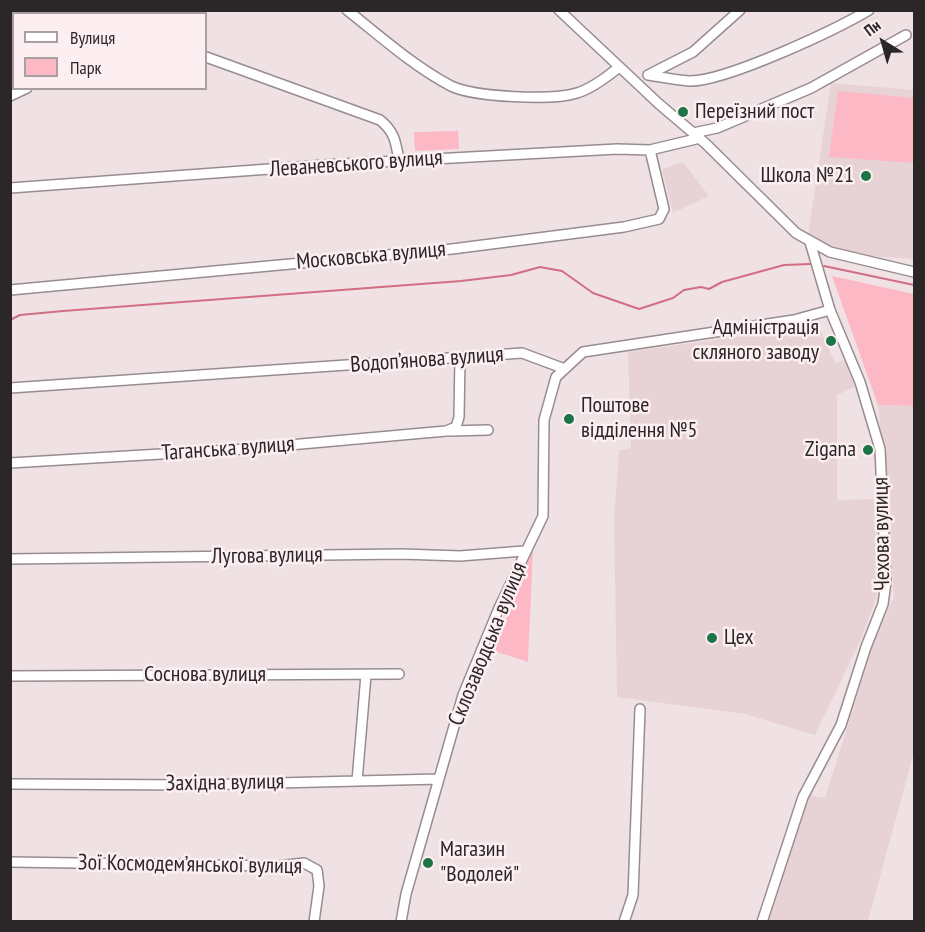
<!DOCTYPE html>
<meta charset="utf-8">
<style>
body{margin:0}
#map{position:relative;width:925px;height:932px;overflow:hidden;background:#f0e2e4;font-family:"PT Sans Narrow",sans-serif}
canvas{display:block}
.frame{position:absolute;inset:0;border:12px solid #2b2627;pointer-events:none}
.legend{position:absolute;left:12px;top:12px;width:195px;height:78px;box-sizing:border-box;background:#fdeff1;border:2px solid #a99fa0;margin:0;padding:8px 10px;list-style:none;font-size:18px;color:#2b2627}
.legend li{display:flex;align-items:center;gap:12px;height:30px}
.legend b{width:30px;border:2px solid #a99fa0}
.north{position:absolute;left:853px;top:12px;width:60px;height:60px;-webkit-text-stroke:4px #fdeff1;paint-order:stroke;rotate:323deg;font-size:16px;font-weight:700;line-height:24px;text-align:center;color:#2b2627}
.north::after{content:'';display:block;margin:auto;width:21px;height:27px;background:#2b2627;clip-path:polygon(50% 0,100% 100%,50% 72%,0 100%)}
</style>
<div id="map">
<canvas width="925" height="932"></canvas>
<div class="frame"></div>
<ul class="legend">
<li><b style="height:8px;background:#fff"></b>Вулиця</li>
<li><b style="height:16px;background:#fdb8c5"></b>Парк</li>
</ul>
<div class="north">Пн</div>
</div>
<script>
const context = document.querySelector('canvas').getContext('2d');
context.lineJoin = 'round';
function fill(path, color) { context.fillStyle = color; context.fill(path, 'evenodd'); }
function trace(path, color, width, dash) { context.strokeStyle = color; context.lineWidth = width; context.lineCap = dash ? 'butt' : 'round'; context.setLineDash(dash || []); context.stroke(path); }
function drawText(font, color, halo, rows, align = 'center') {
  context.font = font + ' "PT Sans Narrow",sans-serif'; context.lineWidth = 5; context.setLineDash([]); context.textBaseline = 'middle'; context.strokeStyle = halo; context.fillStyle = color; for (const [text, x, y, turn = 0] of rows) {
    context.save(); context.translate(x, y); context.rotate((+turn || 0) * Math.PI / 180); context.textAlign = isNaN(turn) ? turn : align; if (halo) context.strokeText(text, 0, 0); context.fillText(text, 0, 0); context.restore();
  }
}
const built = new Path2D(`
 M 831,83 L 914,90 L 914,259 L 868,256 L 831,248 L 808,235 Z
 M 683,162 L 709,196 L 673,213 L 662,169 Z
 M 817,322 L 835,363 L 845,360 L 855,387 L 837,395 L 837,500 L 874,499 L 879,590 L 861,639 L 815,735 L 745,714 L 617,697 L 614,518 L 619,450 L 631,448 L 628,352 L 800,328 Z
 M 878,405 L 914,406 L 914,752 L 868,921 L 767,922 L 808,795 L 825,798 L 877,633 L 894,597 Z`);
const green = new Path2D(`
 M 838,91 L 914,98 L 914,163 L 829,157 Z
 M 458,131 L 459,149 L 415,151 L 414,132 Z
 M 832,276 L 914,294 L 914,406 L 878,405 Z
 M 533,548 L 528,662 L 494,651 Z`);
const stream = new Path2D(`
 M 824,266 L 914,285
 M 10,320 L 20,315 L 63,311 L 461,281 L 511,275 L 540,267 L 562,271 L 593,293 L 639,309 L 673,298 L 684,290 L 701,287 L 709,289 L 722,282 L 784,265 L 810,264`);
const minor = new Path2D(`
 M 32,10 L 35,14
 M 347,10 C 380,36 413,66 451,86 C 474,97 552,101 577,93 C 593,88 607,77 619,67
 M 559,10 L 659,104 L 705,143 L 796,233 L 830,252 L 914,272
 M 206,57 L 380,120 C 395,132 396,143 399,161
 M 650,74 L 693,52 L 740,10
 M 648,75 C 661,77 675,80 689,81 C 725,82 835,30 869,10
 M 10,96 L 27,88
 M 693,133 L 717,128 L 811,88 L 906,35
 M 10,188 L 324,165 L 617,149 L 650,150 L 700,138
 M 10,290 L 452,249 L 624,227 L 659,219 L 664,209 L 650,150
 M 10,388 L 522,353 L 565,369
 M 449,431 L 488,430
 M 10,463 L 245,449 L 446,431 L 456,427 L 459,417 L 460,357
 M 10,559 L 402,554 L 460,556 L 524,551
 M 10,676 L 399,674
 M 357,781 L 366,675
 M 10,784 L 196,785 L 439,779
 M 10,862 L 277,866 L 304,863 L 317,870 L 319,886 L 314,922
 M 401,922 L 406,894 L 463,695 L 499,608 L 543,516 L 544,420 L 556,377 L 583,352 L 794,320 L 830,310
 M 624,922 L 633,895 L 640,709
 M 762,922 L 803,797 L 841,725 L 866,647 L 883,604 L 886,582 L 880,449 L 860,382 L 830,310 L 810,242`);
const markers = [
 [683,112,6,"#1c7447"],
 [866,176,6,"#1c7447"],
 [831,341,6,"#1c7447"],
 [569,419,6,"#1c7447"],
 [868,450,6,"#1c7447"],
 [712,638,6,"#1c7447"],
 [428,863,6,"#1c7447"]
];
const poiNames = [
 ["Переїзний пост",695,112],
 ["Школа №21",854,176,"right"],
 ["Адміністрація",819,328,"right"],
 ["скляного заводу",819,353,"right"],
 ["Поштове",581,406],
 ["відділення №5",581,431],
 ["Zigana",856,450,"right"],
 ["Цех",724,638],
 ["Магазин",440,850],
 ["\"Водолей\"",440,875]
];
const streetNames = [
 ["Леваневського вулиця",356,164,-4],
 ["Московська вулиця",371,256,-5],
 ["Водоп’янова вулиця",427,360,-4],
 ["Таганська вулиця",228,449,-4],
 ["Чехова вулиця",882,534,-91],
 ["Лугова вулиця",267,556,-1],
 ["Склозаводська вулиця",488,644,-68],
 ["Соснова вулиця",205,675],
 ["Західна вулиця",225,783,-1],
 ["Зої Космодем’янської вулиця",190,865,1]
];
fill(built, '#e7d2d5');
fill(green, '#fdb8c5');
trace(stream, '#d16e85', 2);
trace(minor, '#988c8e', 12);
trace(minor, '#fff', 9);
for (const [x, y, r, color] of markers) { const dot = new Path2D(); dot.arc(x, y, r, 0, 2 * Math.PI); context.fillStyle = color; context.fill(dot); trace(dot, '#fdeff1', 2); }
drawText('22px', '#2b2627', '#fdeff1', poiNames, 'left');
drawText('22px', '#2b2627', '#fdeff1', streetNames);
</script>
